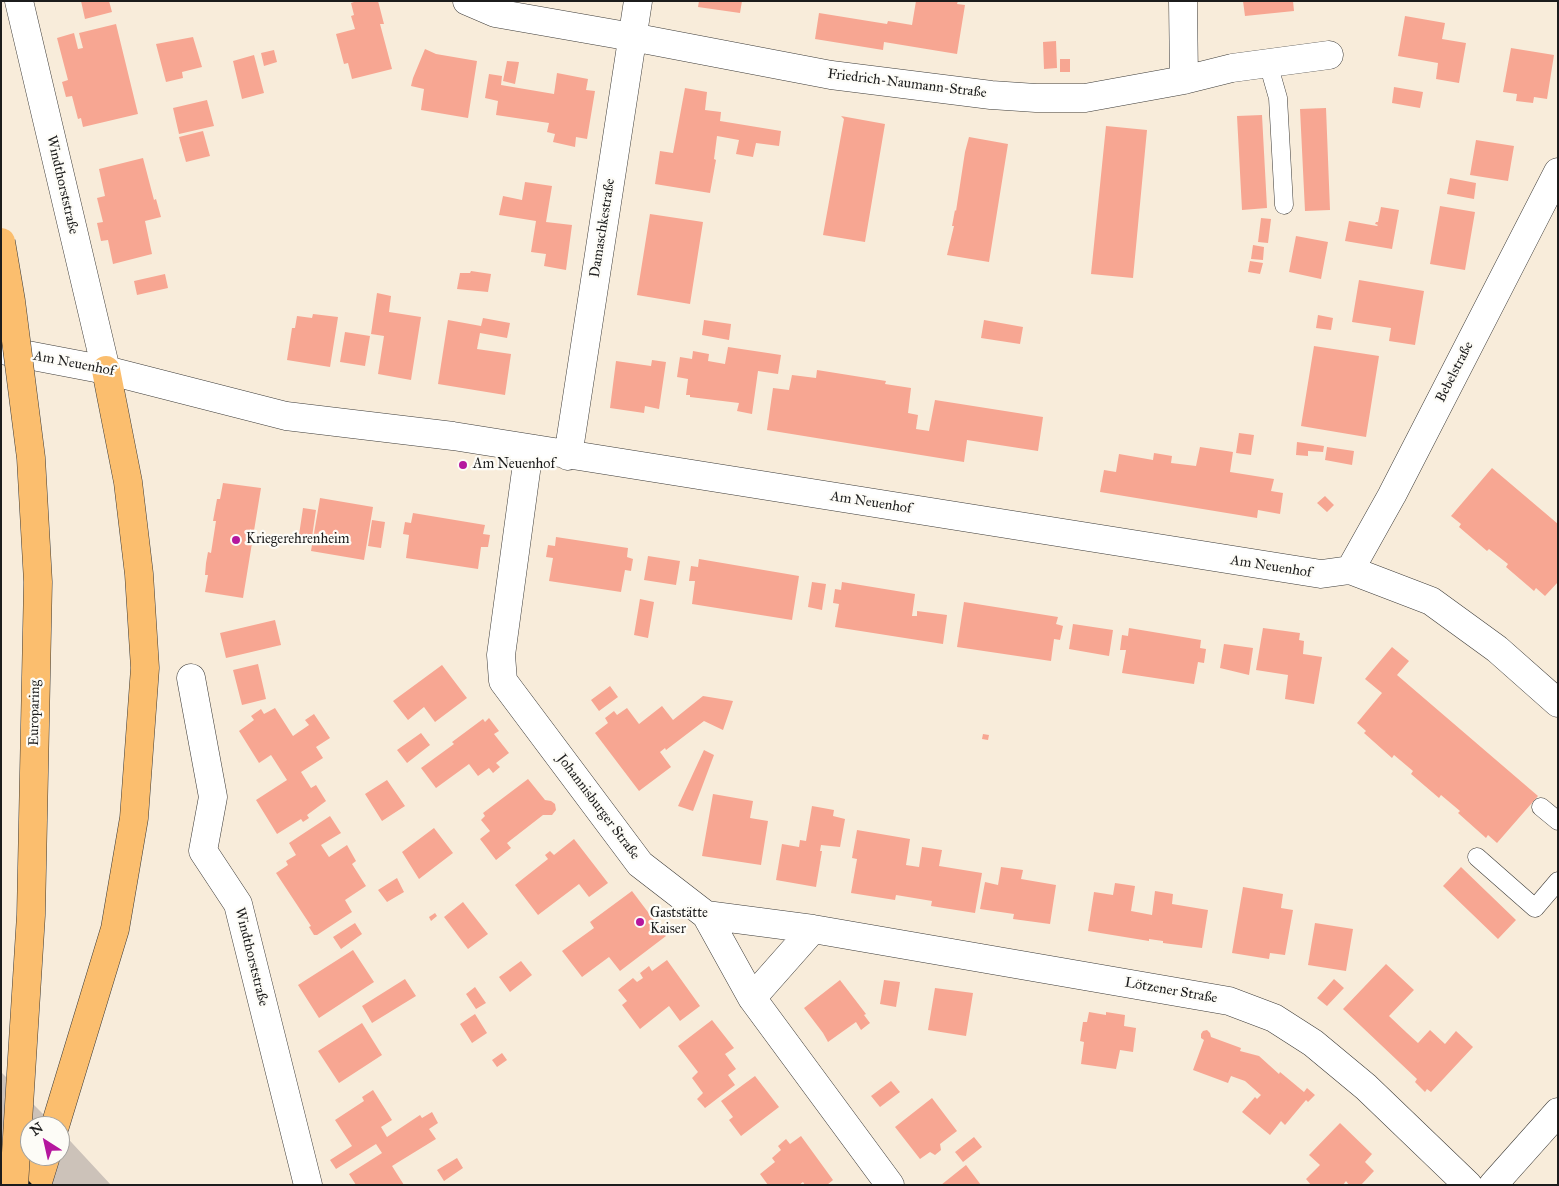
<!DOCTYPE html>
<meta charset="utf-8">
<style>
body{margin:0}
#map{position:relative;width:1559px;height:1186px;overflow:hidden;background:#f8ecda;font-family:"IM FELL Great Primer",serif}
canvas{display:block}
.frame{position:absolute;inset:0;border:2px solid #1c1c1c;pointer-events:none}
.north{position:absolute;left:20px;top:1116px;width:50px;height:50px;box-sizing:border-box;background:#fdfcf7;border:1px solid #a3a29f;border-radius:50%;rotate:325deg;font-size:14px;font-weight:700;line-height:20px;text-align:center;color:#1c1c1c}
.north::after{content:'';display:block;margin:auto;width:18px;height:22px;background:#b5179e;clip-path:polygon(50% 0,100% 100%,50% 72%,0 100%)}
</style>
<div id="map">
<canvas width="1559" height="1186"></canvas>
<div class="frame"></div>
<div class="north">N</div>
</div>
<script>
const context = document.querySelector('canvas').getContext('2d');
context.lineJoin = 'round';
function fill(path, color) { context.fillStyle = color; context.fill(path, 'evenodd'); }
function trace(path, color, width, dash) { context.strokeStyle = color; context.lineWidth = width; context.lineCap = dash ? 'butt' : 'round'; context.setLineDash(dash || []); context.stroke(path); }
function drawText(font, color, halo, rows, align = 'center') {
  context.font = font + ' "IM FELL Great Primer",serif'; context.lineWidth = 4.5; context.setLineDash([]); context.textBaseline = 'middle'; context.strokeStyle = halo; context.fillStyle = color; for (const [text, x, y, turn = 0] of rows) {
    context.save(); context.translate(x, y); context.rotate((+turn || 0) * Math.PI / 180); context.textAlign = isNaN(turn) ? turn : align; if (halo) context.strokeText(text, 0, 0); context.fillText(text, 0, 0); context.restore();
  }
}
const industrial = new Path2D(`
 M 1,1072 L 55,1126 L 30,1126 L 30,1156 L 60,1156 L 60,1130 L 111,1185 L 1,1185 Z`);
const building = new Path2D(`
 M 81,1 L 109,1 L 112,12 L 85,19 Z
 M 357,1 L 378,1 L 384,24 L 380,24 L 392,69 L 352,79 L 348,63 L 344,64 L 336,34 L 355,29 L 351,16 L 354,15 L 351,3 Z
 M 699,1 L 742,1 L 740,13 L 698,7 Z
 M 916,1 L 958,1 L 957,4 L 965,5 L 957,54 L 884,42 L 883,50 L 815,39 L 819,13 L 887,24 L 888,21 L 912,25 Z
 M 1243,1 L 1293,1 L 1294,11 L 1245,16 Z
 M 1405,16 L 1445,23 L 1442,39 L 1466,43 L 1459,83 L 1436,79 L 1438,63 L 1398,56 Z
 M 116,24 L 138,114 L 83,127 L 81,118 L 78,119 L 72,96 L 66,97 L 62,82 L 68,80 L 57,38 L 74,33 L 78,49 L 83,48 L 79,33 Z
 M 193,37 L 202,67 L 182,72 L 183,78 L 166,82 L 156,44 Z
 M 1056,41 L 1057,68 L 1044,69 L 1043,42 Z
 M 1511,48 L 1554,55 L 1547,99 L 1534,97 L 1533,103 L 1516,101 L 1517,94 L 1503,92 Z
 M 425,49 L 436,54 L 477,61 L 468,118 L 421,110 L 424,89 L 411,86 L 413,78 Z
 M 274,50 L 277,62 L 264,66 L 261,53 Z
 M 254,55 L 264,93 L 242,99 L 233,61 Z
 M 1060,59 L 1070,59 L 1070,72 L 1060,72 Z
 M 507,61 L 519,62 L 515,84 L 503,81 Z
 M 557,73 L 588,79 L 586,90 L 595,91 L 587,139 L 576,137 L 575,147 L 553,142 L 555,134 L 547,132 L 549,123 L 496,115 L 498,101 L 485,98 L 489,74 L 502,76 L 501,85 L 554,94 Z
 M 1394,87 L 1423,92 L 1420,108 L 1392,103 Z
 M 685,88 L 707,92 L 705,110 L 721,112 L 720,121 L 781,131 L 779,146 L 756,143 L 753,157 L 736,154 L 739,140 L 717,136 L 714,159 L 716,160 L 710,193 L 655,184 L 660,151 L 673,153 Z
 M 207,100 L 214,126 L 179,134 L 173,108 Z
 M 1326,108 L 1330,210 L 1305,211 L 1300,109 Z
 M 1262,115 L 1267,208 L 1242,210 L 1237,116 Z
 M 841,116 L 885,124 L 865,242 L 823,235 L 844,119 Z
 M 1106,126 L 1147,130 L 1133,278 L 1091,274 Z
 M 203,131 L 210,156 L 186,162 L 179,137 Z
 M 969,137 L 1008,144 L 989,262 L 947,255 L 954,226 L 952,226 L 955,210 L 956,211 L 965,152 Z
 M 1476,140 L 1514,146 L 1508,181 L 1470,175 Z
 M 143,158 L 154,200 L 156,199 L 161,217 L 145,221 L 152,254 L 113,264 L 108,240 L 101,241 L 97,223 L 103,222 L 97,198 L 105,196 L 99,169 Z
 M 1450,178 L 1476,183 L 1474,199 L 1447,194 Z
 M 525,182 L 552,186 L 546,222 L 572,225 L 566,270 L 544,266 L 546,254 L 531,252 L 536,221 L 499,215 L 503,196 L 522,200 Z
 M 1440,206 L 1475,212 L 1465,270 L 1430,264 Z
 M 1381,207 L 1399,210 L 1392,249 L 1345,241 L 1349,221 L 1377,226 L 1378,225 L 1375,224 L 1376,222 L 1378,222 Z
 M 650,214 L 703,222 L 690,304 L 637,295 Z
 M 1261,218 L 1271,219 L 1268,243 L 1258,242 Z
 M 1296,236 L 1328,242 L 1321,279 L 1289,272 Z
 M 1253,245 L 1264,247 L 1263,260 L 1251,259 Z
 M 1250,261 L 1263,263 L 1260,274 L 1248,272 Z
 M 471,271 L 491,274 L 488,292 L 457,289 L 460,273 L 470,273 Z
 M 165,274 L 168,288 L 137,295 L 134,281 Z
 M 1359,280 L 1424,291 L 1415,345 L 1389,341 L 1391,328 L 1352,322 Z
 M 377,293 L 391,296 L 389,312 L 421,317 L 411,380 L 378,374 L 384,336 L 371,334 Z
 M 313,314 L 338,317 L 330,367 L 287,360 L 292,328 L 295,328 L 297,316 L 312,318 Z
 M 1318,315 L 1333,318 L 1331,330 L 1316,328 Z
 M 483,318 L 510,323 L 507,338 L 480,333 L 477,349 L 511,354 L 505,395 L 438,384 L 448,320 L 481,326 Z
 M 704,320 L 731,324 L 729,340 L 702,335 Z
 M 984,320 L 1023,327 L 1020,344 L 981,338 Z
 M 345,332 L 370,336 L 365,366 L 340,362 Z
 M 1314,346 L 1379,356 L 1366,437 L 1301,426 Z
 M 728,347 L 781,355 L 778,374 L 758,371 L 752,414 L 737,411 L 739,403 L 690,397 L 690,395 L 686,395 L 688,379 L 677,377 L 680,357 L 692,359 L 693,351 L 709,354 L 708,361 L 725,364 Z
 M 652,360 L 666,362 L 659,409 L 645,406 L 644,413 L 610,408 L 616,361 L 651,366 Z
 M 817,370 L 886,381 L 885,384 L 911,388 L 908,413 L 918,415 L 916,429 L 929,431 L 935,400 L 1043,417 L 1038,451 L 967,440 L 964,462 L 767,430 L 773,388 L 789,390 L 792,375 L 816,378 Z
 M 1239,433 L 1254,435 L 1251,455 L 1236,453 Z
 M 1297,442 L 1324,446 L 1323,452 L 1308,451 L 1308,456 L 1296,455 Z
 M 1200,447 L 1233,452 L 1230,472 L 1274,479 L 1271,491 L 1283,493 L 1280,514 L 1258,510 L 1257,518 L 1100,492 L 1104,470 L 1116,472 L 1119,454 L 1153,460 L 1154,453 L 1172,456 L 1171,463 L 1196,466 Z
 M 1327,447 L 1354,451 L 1352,465 L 1325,460 Z
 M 1492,468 L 1558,524 L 1558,582 L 1545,596 L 1536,588 L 1534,591 L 1506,567 L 1508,564 L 1489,549 L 1487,551 L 1459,527 L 1461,524 L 1451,516 Z
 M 223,483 L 261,488 L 243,598 L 205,592 L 208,575 L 205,575 L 206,563 L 208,552 L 211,553 L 216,521 L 213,521 L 217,499 L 220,499 Z
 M 1325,496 L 1334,505 L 1327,512 L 1317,503 Z
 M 320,498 L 373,507 L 364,560 L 311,551 Z
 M 303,508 L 316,510 L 312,537 L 299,535 Z
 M 413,513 L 485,525 L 483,534 L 490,535 L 488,547 L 481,547 L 478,569 L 406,558 L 409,535 L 403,534 L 405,522 L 411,523 Z
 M 372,520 L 385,522 L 381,548 L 368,546 Z
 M 556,537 L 628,548 L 627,557 L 633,559 L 631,571 L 625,570 L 621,592 L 549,581 L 553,558 L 546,557 L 548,545 L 555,546 Z
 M 648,556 L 680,561 L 676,585 L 644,580 Z
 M 699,559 L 799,576 L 792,620 L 692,604 L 695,581 L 689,581 L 691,566 L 698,567 Z
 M 812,582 L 826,584 L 822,610 L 808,607 Z
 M 842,582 L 915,594 L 912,616 L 917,616 L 917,611 L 947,615 L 943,644 L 835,627 L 839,604 L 833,603 L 835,589 L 841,590 Z
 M 640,599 L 654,602 L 648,638 L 634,635 Z
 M 964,602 L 1058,617 L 1056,624 L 1063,626 L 1060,640 L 1054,639 L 1051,661 L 957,647 Z
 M 275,620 L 281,645 L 226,658 L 220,633 Z
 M 1073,624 L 1113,630 L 1109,656 L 1069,649 Z
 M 1129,628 L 1201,640 L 1200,648 L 1206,649 L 1204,663 L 1198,662 L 1194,684 L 1122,673 L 1126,650 L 1120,650 L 1122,635 L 1128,636 Z
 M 1263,628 L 1300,633 L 1299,640 L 1304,641 L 1303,654 L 1322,657 L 1314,704 L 1285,699 L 1288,675 L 1256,670 Z
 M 1224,644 L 1253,648 L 1249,675 L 1220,668 Z
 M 1392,647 L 1409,661 L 1397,675 L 1538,796 L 1497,843 L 1488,835 L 1486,838 L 1458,813 L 1460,811 L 1441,795 L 1439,798 L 1411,774 L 1413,771 L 1394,755 L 1392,758 L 1364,733 L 1366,731 L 1357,723 L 1382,693 L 1365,679 Z
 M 258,664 L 266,699 L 242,705 L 233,670 Z
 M 442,665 L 467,698 L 435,722 L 424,707 L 408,720 L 393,701 Z
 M 610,686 L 618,697 L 599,711 L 591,700 Z
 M 703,696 L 733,701 L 723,730 L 704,721 L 666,750 L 665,748 L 660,752 L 671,767 L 639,791 L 595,733 L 608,723 L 605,718 L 614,711 L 617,715 L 627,708 L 639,724 L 662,706 L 673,720 Z
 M 275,708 L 293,736 L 309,725 L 305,720 L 314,714 L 330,738 L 316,747 L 323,758 L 301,772 L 311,788 L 316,785 L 326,801 L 307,815 L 309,818 L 303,822 L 301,819 L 277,834 L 256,800 L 287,780 L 271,755 L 259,763 L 239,731 L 254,720 L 251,716 L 261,709 L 264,714 Z
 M 489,718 L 499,731 L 494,734 L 509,753 L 496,763 L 500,767 L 493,773 L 489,768 L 478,776 L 469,764 L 436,788 L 421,768 L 454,744 L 452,742 L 483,719 L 485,722 Z
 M 421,733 L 430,745 L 407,763 L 397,750 Z
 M 983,734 L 989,735 L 988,740 L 982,739 Z
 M 704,750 L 714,755 L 693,811 L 678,806 Z
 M 528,779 L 545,800 L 551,801 L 555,804 L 556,810 L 552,815 L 543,815 L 507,843 L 511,848 L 496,860 L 480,839 L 490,831 L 481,820 L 485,816 L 483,813 Z
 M 387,780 L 405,806 L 382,821 L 365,794 Z
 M 713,794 L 753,801 L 750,818 L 768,821 L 761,865 L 702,856 Z
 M 812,806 L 834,810 L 833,816 L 845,819 L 840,847 L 821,845 L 820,851 L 822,851 L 816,887 L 776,880 L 782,844 L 799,847 L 800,840 L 806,841 Z
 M 330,816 L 341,833 L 321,845 L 329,857 L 347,845 L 356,861 L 352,864 L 366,886 L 345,900 L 352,912 L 317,935 L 314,935 L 309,927 L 311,926 L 276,873 L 288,865 L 286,861 L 296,855 L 289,843 Z
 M 434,828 L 453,853 L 419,879 L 402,852 Z
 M 857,830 L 910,839 L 906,865 L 919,867 L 922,847 L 942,850 L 939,866 L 982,873 L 975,913 L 931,906 L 932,901 L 896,895 L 895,900 L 851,893 L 857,859 L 852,858 Z
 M 574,839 L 608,883 L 589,897 L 579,884 L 538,915 L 515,885 L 548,859 L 545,855 L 550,851 L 554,855 Z
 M 1001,867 L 1023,870 L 1021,879 L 1056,885 L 1050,924 L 1013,919 L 1014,914 L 980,909 L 985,882 L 998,885 Z
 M 1461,867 L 1516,920 L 1498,939 L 1443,886 Z
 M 397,878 L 404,892 L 387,902 L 378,890 Z
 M 1115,883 L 1135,886 L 1131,911 L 1152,915 L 1155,891 L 1173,894 L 1172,904 L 1208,910 L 1202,948 L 1163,943 L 1163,941 L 1149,939 L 1149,941 L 1088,931 L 1094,892 L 1113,895 Z
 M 1243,887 L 1283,894 L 1281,908 L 1293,910 L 1285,955 L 1270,953 L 1269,959 L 1232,953 Z
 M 632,891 L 666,936 L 620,971 L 609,957 L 582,977 L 562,951 L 594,928 L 590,922 Z
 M 463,902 L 488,934 L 468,949 L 444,917 Z
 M 435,913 L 437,916 L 431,921 L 429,917 Z
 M 355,923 L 362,934 L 341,949 L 333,937 Z
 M 1315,923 L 1353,929 L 1346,971 L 1308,965 Z
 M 353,950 L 374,982 L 319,1018 L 298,985 Z
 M 667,960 L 700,1006 L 680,1021 L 669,1006 L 640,1029 L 622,1005 L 627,1001 L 618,990 L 633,978 L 637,982 L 643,978 L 640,973 L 649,966 L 652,971 Z
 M 521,961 L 532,975 L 510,992 L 499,977 Z
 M 1386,964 L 1414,990 L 1389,1016 L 1407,1033 L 1418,1043 L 1430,1030 L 1445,1044 L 1456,1031 L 1473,1047 L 1431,1092 L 1427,1089 L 1425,1092 L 1415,1082 L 1417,1079 L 1343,1009 Z
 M 405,979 L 416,996 L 372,1023 L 362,1006 Z
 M 1334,979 L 1344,988 L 1327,1006 L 1317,998 Z
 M 840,980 L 866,1014 L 864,1015 L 870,1023 L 861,1030 L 856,1022 L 828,1042 L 823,1033 L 804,1008 Z
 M 884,980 L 900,982 L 896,1007 L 880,1004 Z
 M 475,987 L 486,1003 L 476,1009 L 466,994 Z
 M 935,988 L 973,993 L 966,1036 L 928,1030 Z
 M 1089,1012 L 1106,1015 L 1106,1012 L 1125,1015 L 1124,1026 L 1136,1028 L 1133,1052 L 1120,1050 L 1116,1069 L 1081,1064 L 1084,1042 L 1080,1041 L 1083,1022 L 1087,1022 Z
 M 475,1014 L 487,1033 L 472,1043 L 460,1024 Z
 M 712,1020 L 734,1048 L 725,1054 L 736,1069 L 728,1075 L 735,1085 L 705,1108 L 697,1099 L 703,1093 L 692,1078 L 698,1072 L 678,1046 Z
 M 362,1023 L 382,1055 L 339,1083 L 318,1051 Z
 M 1207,1030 L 1210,1033 L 1211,1037 L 1241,1048 L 1240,1051 L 1259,1056 L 1279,1074 L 1280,1072 L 1304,1092 L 1307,1088 L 1315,1095 L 1308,1102 L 1306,1100 L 1285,1125 L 1281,1121 L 1270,1135 L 1242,1112 L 1255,1097 L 1257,1099 L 1261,1095 L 1245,1081 L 1231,1076 L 1228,1083 L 1193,1070 L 1204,1040 L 1201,1038 L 1201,1034 L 1203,1031 Z
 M 502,1053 L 507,1060 L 497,1067 L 492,1060 Z
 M 755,1076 L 779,1107 L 741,1136 L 729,1120 L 733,1117 L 721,1101 Z
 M 891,1081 L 900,1092 L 880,1107 L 871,1096 Z
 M 373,1090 L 392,1120 L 381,1127 L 387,1137 L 420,1115 L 422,1118 L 432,1112 L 438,1123 L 429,1129 L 436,1139 L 392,1166 L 404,1185 L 356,1185 L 349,1174 L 382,1153 L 376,1144 L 336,1169 L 330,1160 L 352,1146 L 335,1120 L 364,1101 L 362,1097 Z
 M 932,1098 L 957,1131 L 940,1144 L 941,1150 L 935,1155 L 930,1152 L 920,1159 L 895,1127 Z
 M 1340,1123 L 1372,1154 L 1365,1162 L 1374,1171 L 1361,1185 L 1349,1185 L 1346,1181 L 1343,1185 L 1311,1185 L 1306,1179 L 1320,1165 L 1309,1155 Z
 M 801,1136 L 833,1180 L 827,1185 L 805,1185 L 803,1182 L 799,1185 L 768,1185 L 760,1174 L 775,1162 L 772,1158 L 781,1150 L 778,1146 L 786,1139 L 790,1144 Z
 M 974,1137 L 982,1147 L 963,1162 L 955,1152 Z
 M 457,1158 L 463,1168 L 444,1181 L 437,1170 Z
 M 966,1165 L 981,1185 L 941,1185 Z`);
const lane = new Path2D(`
 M 1268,63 L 1278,98 L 1284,205
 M 1541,807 L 1558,821
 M 1477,857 L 1535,908 L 1558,881`);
const street = new Path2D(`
 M 19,1 L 106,370
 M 467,1 L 495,13 L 632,37 L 831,75 L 991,95 L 1036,98 L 1085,98 L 1184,80 L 1232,68 L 1329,55
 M 1183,1 L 1184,80
 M 1,350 L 106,370 L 286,416 L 453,436 L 1321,574 L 1350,570 L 1431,601 L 1497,649 L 1558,703
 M 529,449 L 501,655 L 503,681 L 640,864 L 706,915 L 752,998 L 890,1185
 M 568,456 L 638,1
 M 1350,570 L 1392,495 L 1558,172
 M 191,678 L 213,797 L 203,851 L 238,904 L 308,1185
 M 706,915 L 813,929 L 1229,1001 L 1274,1018 L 1313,1043 L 1366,1087 L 1468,1185
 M 752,998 L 813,929
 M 1493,1185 L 1558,1112`);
const highway = new Path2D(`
 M 55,1126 L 115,929 L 134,818 L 145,668 L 139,574 L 128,482 L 106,370
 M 37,1185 L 46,1156`);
const rail = new Path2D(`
 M 1,1156 L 30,1185`);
const highwayBridge = new Path2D(`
 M 1,242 L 11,301 L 31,458 L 38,582 L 31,915 L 14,1185`);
const markers = [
 [463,465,5,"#b5179e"],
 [236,540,5,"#b5179e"],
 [640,922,5,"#b5179e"]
];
const streetNames = [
 ["Friedrich-Naumann-Straße",907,84,7],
 ["Windthorststraße",62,185,77],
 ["Damaschkestraße",603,228,-81],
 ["Am Neuenhof",74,364,11],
 ["Bebelstraße",1455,372,-63],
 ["Am Neuenhof",871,503,9],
 ["Am Neuenhof",1271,567,9],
 ["Europaring",35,713,-89],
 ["Johannisburger Straße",598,807,53],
 ["Windthorststraße",251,957,76],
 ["Lötzener Straße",1171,991,10]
];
const poiNames = [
 ["Am Neuenhof",473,465],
 ["Kriegerehrenheim",246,540],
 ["Gaststätte",650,914],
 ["Kaiser",650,930]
];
fill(industrial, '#ccc2b9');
fill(building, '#f7a692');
trace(lane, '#3d3b38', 19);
trace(street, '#3d3b38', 29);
trace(highway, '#3d3b38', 29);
trace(lane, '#fff', 18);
trace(street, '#fff', 28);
trace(highway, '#fbbe6e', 28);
trace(rail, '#1c1c1c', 4);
trace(highwayBridge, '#3d3b38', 29, []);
trace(highwayBridge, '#fbbe6e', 28);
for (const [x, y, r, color] of markers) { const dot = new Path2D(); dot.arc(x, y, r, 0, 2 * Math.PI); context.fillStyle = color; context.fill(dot); trace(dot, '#fdfcf7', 2); }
drawText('14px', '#1c1c1c', '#fdfcf7', streetNames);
drawText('14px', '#1c1c1c', '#fdfcf7', poiNames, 'left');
</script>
